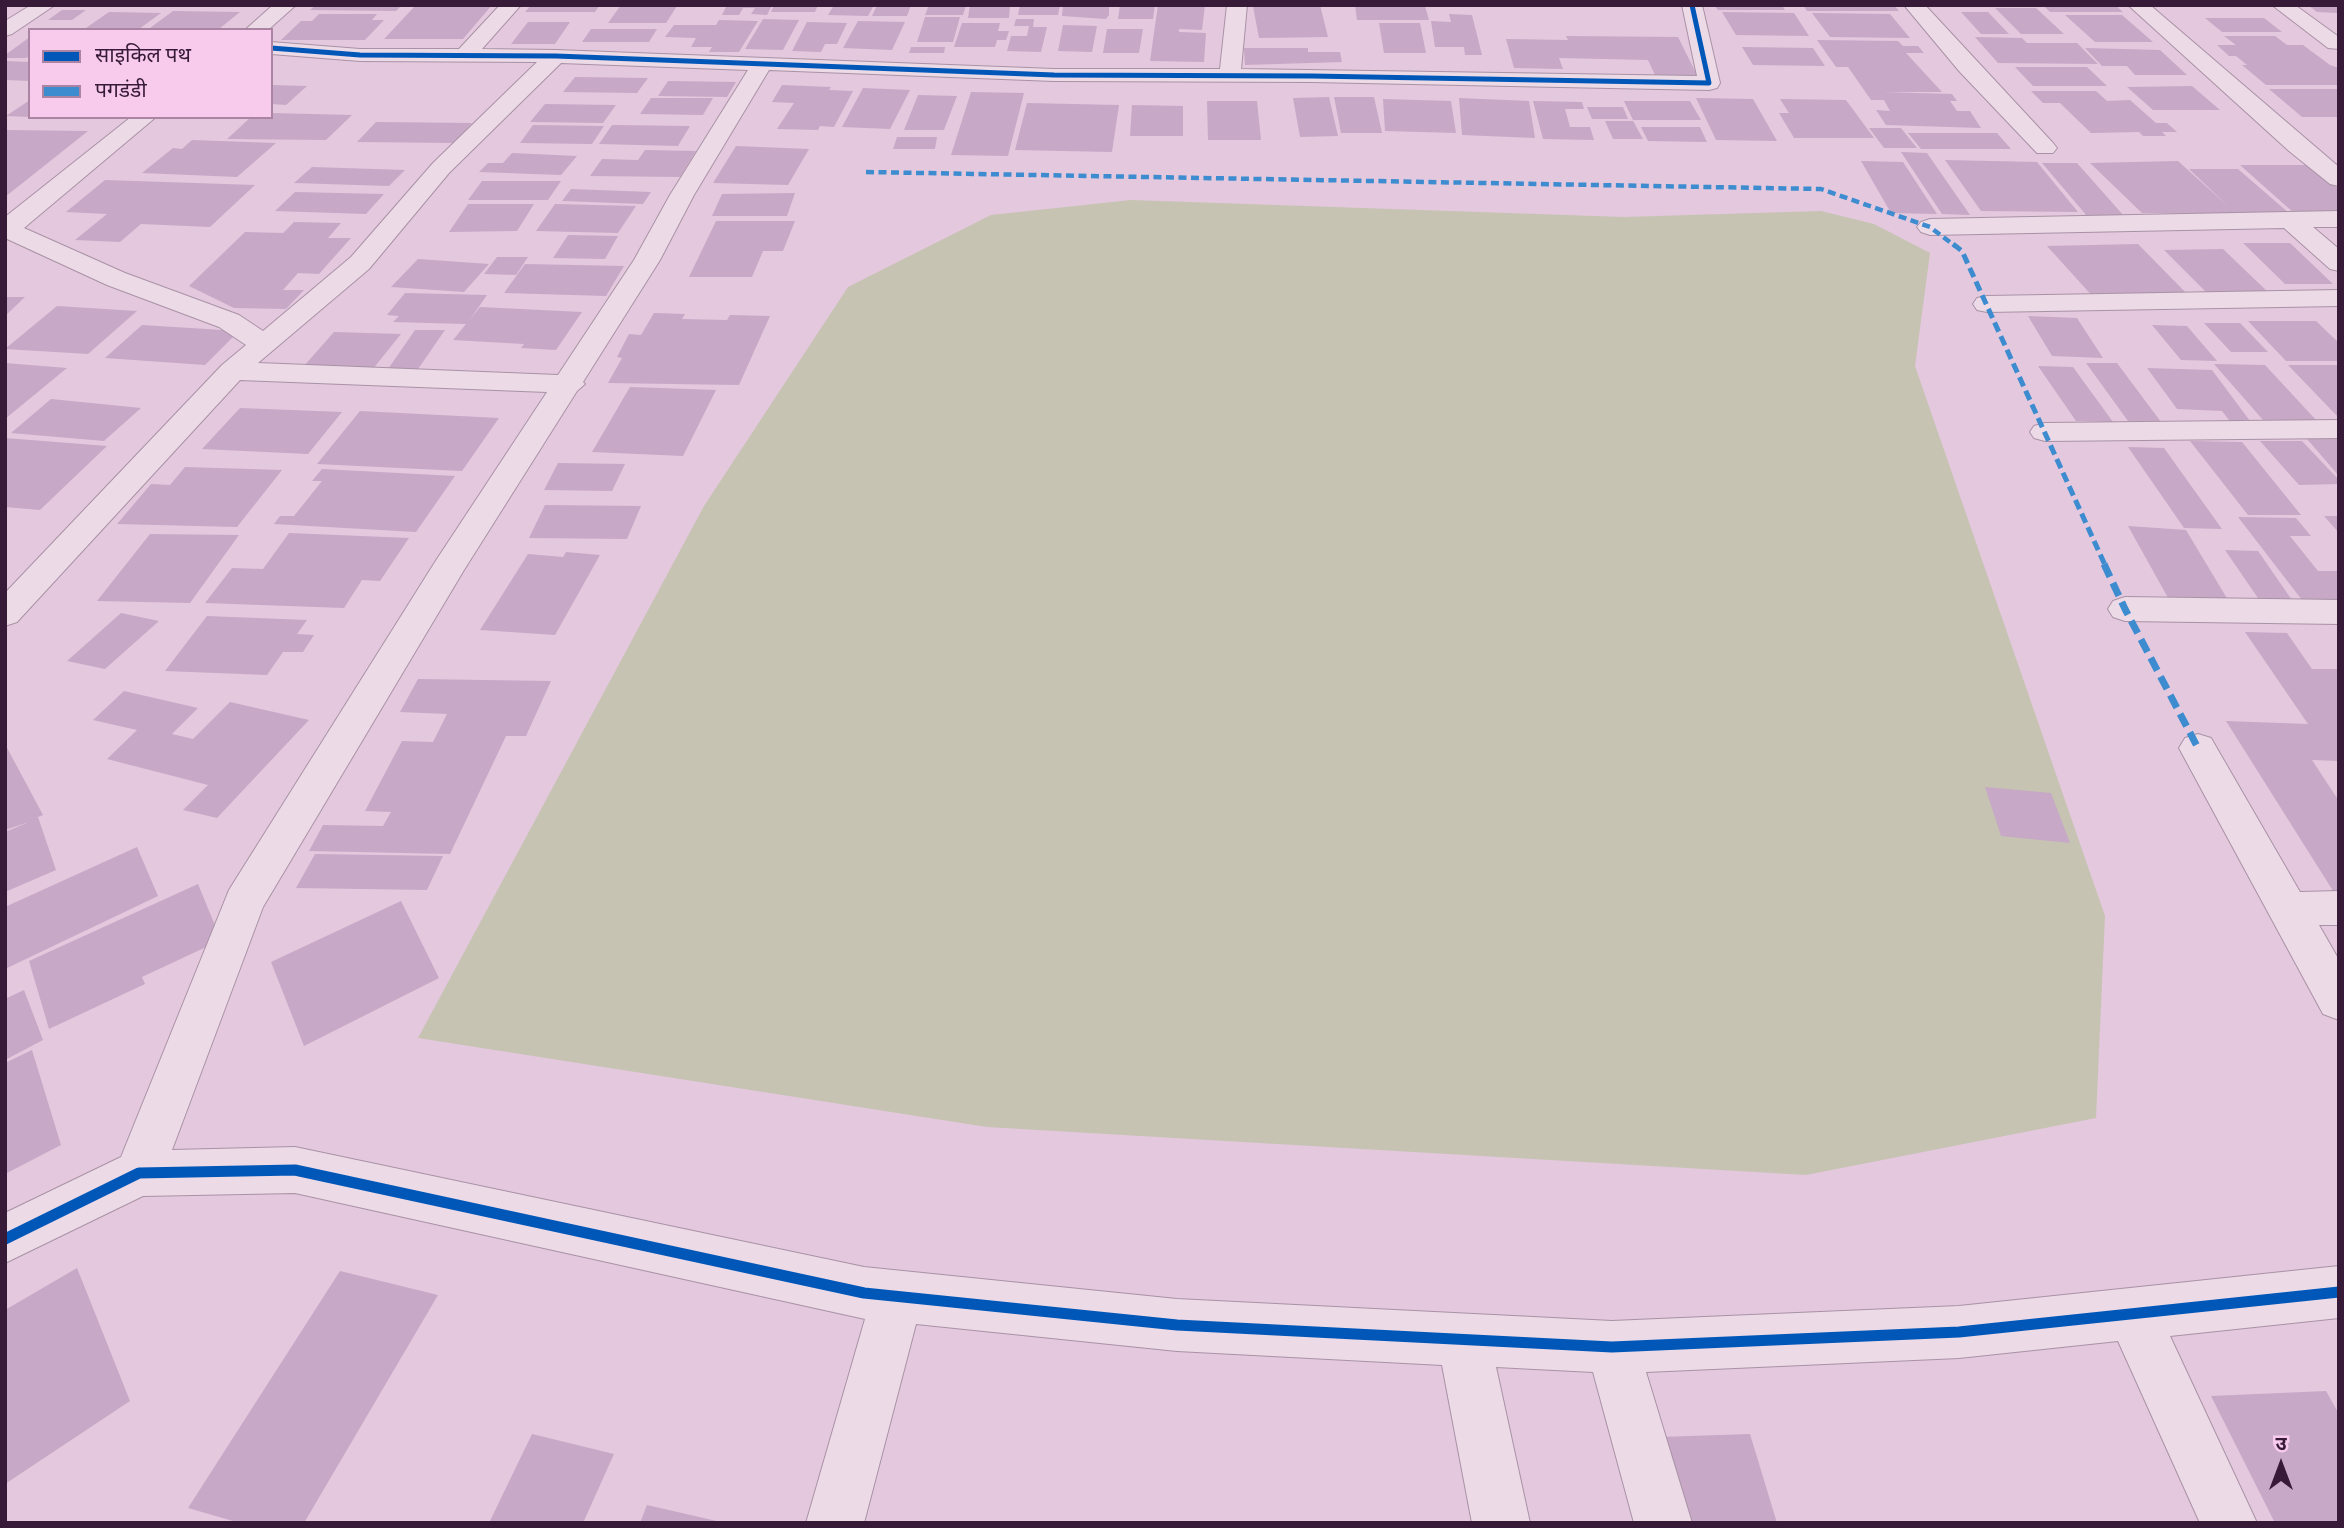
<!DOCTYPE html>
<meta charset="utf-8">
<style>
body{margin:0}
#map{position:relative;width:2344px;height:1528px;overflow:hidden;background:#e4c8de;font-family:"Zilla Slab","Noto Sans Devanagari",serif}
canvas{display:block}
.frame{position:absolute;inset:0;border:7px solid #371a37;pointer-events:none}
.legend{position:absolute;left:28px;top:28px;width:245px;height:91px;box-sizing:border-box;background:#f8cbed;border:2px solid #ab84a4;margin:0;padding:9px 12px;list-style:none;font-size:21px;color:#371a37}
.legend li{display:flex;align-items:center;gap:14px;height:35px}
.legend b{width:35px;border:2px solid #ab84a4}
.north{position:absolute;left:2246px;top:1430px;width:70px;height:70px;-webkit-text-stroke:5px #f8cbed;paint-order:stroke;rotate:0deg;font-size:19px;font-weight:700;line-height:28px;text-align:center;color:#371a37}
.north::after{content:'';display:block;margin:auto;width:24px;height:32px;background:#371a37;clip-path:polygon(50% 0,100% 100%,50% 72%,0 100%)}
</style>
<div id="map">
<canvas width="2344" height="1528"></canvas>
<div class="frame"></div>
<ul class="legend">
<li><b style="height:9px;background:#0057b8"></b>साइकिल पथ</li>
<li><b style="height:9px;background:#3d8ccf"></b>पगडंडी</li>
</ul>
<div class="north">उ</div>
</div>
<script>
const context = document.querySelector('canvas').getContext('2d');
context.lineJoin = 'round';
function fill(path, color) { context.fillStyle = color; context.fill(path, 'evenodd'); }
function trace(path, color, width, dash) { context.strokeStyle = color; context.lineWidth = width; context.lineCap = dash ? 'butt' : 'round'; context.setLineDash(dash || []); context.stroke(path); }
const water = new Path2D(`
 M 1131,200 L 1624,217 L 1821,211 L 1874,224 L 1930,253 L 1915,366 L 2105,916 L 2096,1118 L 1806,1175 L 987,1127 L 418,1038 L 704,506 L 848,287 L 991,215 Z`);
const building = new Path2D(`
 M 316,5 L 402,5 L 396,11 L 310,10 Z
 M 416,5 L 492,5 L 463,39 L 384,39 Z
 M 531,5 L 600,5 L 595,12 L 525,12 Z
 M 621,5 L 644,6 L 677,6 L 666,23 L 608,23 Z
 M 727,5 L 772,5 L 767,15 L 751,14 L 755,8 L 743,8 L 739,15 L 722,15 Z
 M 774,5 L 818,5 L 815,12 L 771,12 Z
 M 834,5 L 874,5 L 868,16 L 828,15 Z
 M 877,5 L 911,5 L 907,16 L 872,16 Z
 M 929,5 L 966,5 L 963,15 L 925,15 Z
 M 970,5 L 1010,5 L 1009,18 L 968,18 Z
 M 1020,5 L 1060,5 L 1058,15 L 1018,15 Z
 M 1063,5 L 1109,5 L 1109,15 L 1106,19 L 1062,16 Z
 M 1120,5 L 1155,5 L 1153,19 L 1118,19 Z
 M 1158,5 L 1205,5 L 1202,30 L 1179,29 L 1179,32 L 1206,33 L 1204,62 L 1150,61 Z
 M 1320,5 L 1328,37 L 1259,38 L 1253,6 Z
 M 1355,5 L 1425,6 L 1429,20 L 1357,20 Z
 M 1714,5 L 1782,5 L 1785,10 L 1718,10 Z
 M 1803,5 L 1894,5 L 1899,11 L 1807,11 Z
 M 2043,5 L 2115,5 L 2123,12 L 2050,12 Z
 M 2308,5 L 2339,5 L 2339,13 L 2317,12 Z
 M 1995,8 L 2036,8 L 2064,34 L 2021,34 Z
 M 62,10 L 86,10 L 72,20 L 48,20 Z
 M 173,11 L 240,12 L 219,29 L 150,28 Z
 M 109,12 L 161,13 L 139,29 L 86,28 Z
 M 1722,12 L 1794,13 L 1809,36 L 1736,35 Z
 M 1961,12 L 1988,12 L 2009,34 L 1981,34 Z
 M 1812,13 L 1890,14 L 1910,38 L 1830,37 Z
 M 319,14 L 377,14 L 372,20 L 384,20 L 365,40 L 281,40 L 301,21 L 312,21 Z
 M 1449,14 L 1472,15 L 1482,55 L 1465,55 L 1464,47 L 1435,47 L 1431,21 L 1451,22 Z
 M 2065,15 L 2122,15 L 2153,42 L 2095,42 Z
 M 925,17 L 960,17 L 953,42 L 917,42 Z
 M 2205,18 L 2264,18 L 2282,32 L 2222,32 Z
 M 763,19 L 799,20 L 783,50 L 745,49 Z
 M 1016,19 L 1034,19 L 1033,27 L 1047,27 L 1041,52 L 1007,51 L 1011,36 L 1027,36 L 1029,26 L 1014,26 Z
 M 719,20 L 758,21 L 739,52 L 709,52 L 712,47 L 691,47 L 696,38 L 665,37 L 674,25 L 716,25 Z
 M 858,21 L 905,22 L 892,50 L 843,48 Z
 M 528,22 L 570,22 L 555,44 L 511,44 Z
 M 807,22 L 847,23 L 837,44 L 825,44 L 821,52 L 792,51 Z
 M 962,23 L 1000,23 L 998,31 L 1009,31 L 1006,40 L 997,40 L 995,47 L 954,47 Z
 M 1379,23 L 1420,23 L 1426,53 L 1384,53 Z
 M 1063,25 L 1097,26 L 1092,52 L 1058,51 Z
 M 591,29 L 657,29 L 649,42 L 582,42 Z
 M 1107,29 L 1143,29 L 1139,53 L 1103,53 Z
 M 1566,36 L 1678,37 L 1697,75 L 1655,75 L 1648,60 L 1559,58 L 1563,69 L 1514,68 L 1506,39 L 1568,40 Z
 M 2224,36 L 2275,36 L 2287,45 L 2303,45 L 2330,65 L 2339,68 L 2339,85 L 2266,85 L 2242,65 L 2247,65 L 2236,56 L 2229,56 L 2217,45 L 2236,45 Z
 M 30,37 L 30,56 L 26,58 L 5,58 L 5,55 Z
 M 1975,37 L 2022,38 L 2027,43 L 2077,43 L 2098,64 L 1998,63 Z
 M 1817,40 L 1898,41 L 1903,46 L 1918,46 L 1924,53 L 1906,53 L 1942,92 L 1882,92 L 1952,94 L 1957,101 L 1950,101 L 1957,111 L 1970,111 L 1981,128 L 1886,125 L 1876,110 L 1890,111 L 1884,100 L 1871,100 L 1848,67 L 1836,67 Z
 M 911,47 L 945,47 L 944,53 L 909,53 Z
 M 1742,47 L 1813,48 L 1825,66 L 1753,65 Z
 M 1244,48 L 1308,48 L 1308,52 L 1340,52 L 1342,62 L 1245,65 Z
 M 2085,48 L 2160,50 L 2187,75 L 2135,75 L 2127,66 L 2102,66 Z
 M 5,61 L 30,62 L 30,81 L 5,80 Z
 M 2015,67 L 2087,67 L 2107,86 L 2033,86 Z
 M 575,77 L 648,78 L 637,93 L 563,92 Z
 M 668,81 L 736,82 L 727,97 L 658,96 Z
 M 271,85 L 307,86 L 286,105 L 271,104 Z
 M 782,85 L 831,87 L 829,90 L 853,91 L 834,127 L 820,126 L 818,130 L 777,129 L 794,103 L 772,102 Z
 M 2192,86 L 2220,110 L 2153,110 L 2127,87 Z
 M 863,88 L 910,90 L 890,129 L 842,127 Z
 M 2269,89 L 2339,89 L 2339,117 L 2302,117 Z
 M 2031,91 L 2096,91 L 2107,101 L 2130,100 L 2156,123 L 2167,123 L 2177,132 L 2162,132 L 2166,136 L 2143,136 L 2139,132 L 2091,133 L 2060,103 L 2043,103 Z
 M 971,92 L 1024,93 L 1008,156 L 951,155 Z
 M 918,95 L 957,96 L 944,130 L 904,130 Z
 M 1329,97 L 1338,136 L 1300,137 L 1293,98 Z
 M 1334,97 L 1374,97 L 1382,133 L 1341,133 Z
 M 651,98 L 713,98 L 703,115 L 640,114 Z
 M 1459,98 L 1529,101 L 1535,138 L 1462,135 Z
 M 1696,98 L 1753,99 L 1777,141 L 1716,140 Z
 M 1383,99 L 1451,101 L 1456,133 L 1385,131 Z
 M 1780,99 L 1846,100 L 1874,138 L 1794,138 L 1779,113 L 1789,113 Z
 M 30,100 L 30,117 L 6,116 Z
 M 1207,101 L 1257,101 L 1261,140 L 1208,140 Z
 M 1533,101 L 1582,102 L 1584,109 L 1565,109 L 1570,127 L 1590,127 L 1594,140 L 1543,139 Z
 M 1624,101 L 1690,101 L 1701,120 L 1633,120 Z
 M 1027,103 L 1119,105 L 1112,152 L 1015,150 Z
 M 545,104 L 616,105 L 603,123 L 530,122 Z
 M 1132,105 L 1183,106 L 1183,136 L 1130,136 Z
 M 1587,107 L 1623,107 L 1628,119 L 1592,119 Z
 M 271,113 L 352,115 L 326,140 L 227,139 L 251,117 L 271,117 Z
 M 1605,121 L 1633,121 L 1643,139 L 1613,139 Z
 M 376,122 L 472,123 L 455,143 L 357,142 Z
 M 533,125 L 604,126 L 592,144 L 520,143 Z
 M 612,125 L 690,126 L 678,146 L 599,144 Z
 M 1641,127 L 1700,127 L 1707,142 L 1648,141 Z
 M 1869,128 L 1901,128 L 1917,148 L 1884,148 Z
 M 5,130 L 88,131 L 5,197 Z
 M 1908,133 L 1997,133 L 2011,149 L 1921,149 Z
 M 897,137 L 937,137 L 935,149 L 893,149 Z
 M 192,140 L 276,143 L 237,177 L 142,173 L 173,148 L 182,149 Z
 M 736,146 L 809,149 L 788,185 L 713,183 Z
 M 645,150 L 696,151 L 680,177 L 590,176 L 602,159 L 638,160 Z
 M 1901,152 L 1927,153 L 1970,215 L 1942,214 Z
 M 512,153 L 577,156 L 561,175 L 479,172 L 488,163 L 503,163 Z
 M 1945,160 L 2037,162 L 2078,212 L 1981,211 Z
 M 1861,161 L 1903,162 L 1937,214 L 1891,213 Z
 M 2178,161 L 2230,208 L 2189,169 L 2238,169 L 2290,214 L 2142,213 L 2090,163 Z
 M 2042,163 L 2077,163 L 2124,216 L 2087,216 Z
 M 2240,165 L 2310,165 L 2339,189 L 2339,214 L 2295,214 Z
 M 312,167 L 405,170 L 389,186 L 294,183 Z
 M 105,180 L 255,185 L 210,227 L 141,224 L 120,242 L 75,240 L 107,214 L 66,212 Z
 M 482,181 L 561,181 L 548,200 L 468,200 Z
 M 571,189 L 651,192 L 643,204 L 562,201 Z
 M 295,192 L 384,194 L 366,214 L 275,211 Z
 M 795,193 L 787,216 L 712,216 L 722,194 Z
 M 468,204 L 534,204 L 517,231 L 449,232 Z
 M 555,204 L 636,206 L 618,233 L 536,231 Z
 M 716,221 L 795,221 L 783,251 L 763,251 L 752,277 L 689,277 Z
 M 294,222 L 341,223 L 328,238 L 351,238 L 319,274 L 298,273 L 283,290 L 304,290 L 286,309 L 234,308 L 189,286 L 245,232 L 283,233 Z
 M 568,235 L 618,236 L 605,259 L 553,258 Z
 M 2243,243 L 2290,243 L 2333,284 L 2285,284 Z
 M 2138,244 L 2190,297 L 2095,299 L 2047,246 Z
 M 2223,249 L 2269,293 L 2208,294 L 2164,250 Z
 M 497,257 L 528,257 L 516,275 L 484,274 Z
 M 418,259 L 489,264 L 464,292 L 391,287 Z
 M 525,264 L 624,266 L 606,296 L 504,293 Z
 M 405,293 L 487,295 L 469,321 L 480,307 L 582,312 L 556,350 L 521,348 L 524,344 L 453,340 L 466,324 L 393,322 L 399,316 L 387,315 Z
 M 5,297 L 25,297 L 5,316 Z
 M 57,306 L 137,311 L 88,354 L 5,349 Z
 M 654,313 L 685,314 L 682,319 L 727,320 L 730,315 L 770,316 L 739,385 L 608,383 L 622,358 L 617,357 L 629,334 L 641,335 Z
 M 2028,316 L 2077,318 L 2103,358 L 2052,356 Z
 M 2248,321 L 2316,321 L 2339,343 L 2339,361 L 2286,361 Z
 M 2204,323 L 2240,323 L 2268,352 L 2231,352 Z
 M 142,325 L 239,331 L 205,365 L 105,358 Z
 M 2152,325 L 2187,326 L 2217,361 L 2181,360 Z
 M 415,330 L 445,330 L 416,372 L 386,372 Z
 M 334,332 L 401,334 L 372,370 L 303,367 Z
 M 5,363 L 67,368 L 5,419 Z
 M 2086,363 L 2117,363 L 2161,422 L 2128,421 Z
 M 2214,364 L 2265,365 L 2317,421 L 2263,420 Z
 M 2288,365 L 2339,365 L 2339,418 Z
 M 2038,366 L 2073,367 L 2113,422 L 2076,421 Z
 M 2147,368 L 2212,370 L 2253,425 L 2232,424 L 2222,411 L 2177,409 Z
 M 630,387 L 716,390 L 683,456 L 592,452 Z
 M 51,399 L 141,408 L 104,441 L 11,433 Z
 M 240,408 L 342,412 L 308,454 L 202,449 Z
 M 360,411 L 499,418 L 462,471 L 317,464 Z
 M 2301,432 L 2339,433 L 2339,476 Z
 M 5,438 L 107,446 L 40,510 L 5,507 Z
 M 2190,441 L 2242,442 L 2301,515 L 2248,515 Z
 M 2260,441 L 2302,441 L 2339,480 L 2339,484 L 2299,485 Z
 M 2128,447 L 2164,448 L 2222,529 L 2184,528 Z
 M 558,463 L 625,464 L 612,491 L 544,490 Z
 M 185,467 L 282,470 L 237,527 L 117,524 L 151,484 L 170,485 Z
 M 322,469 L 455,476 L 416,532 L 274,524 L 280,516 L 294,516 L 322,481 L 312,481 Z
 M 545,505 L 641,506 L 627,539 L 529,538 Z
 M 2324,516 L 2339,516 L 2339,533 Z
 M 2238,517 L 2296,518 L 2311,536 L 2290,536 L 2318,571 L 2339,571 L 2339,600 L 2302,600 Z
 M 2128,526 L 2186,530 L 2234,610 L 2172,605 Z
 M 289,533 L 409,538 L 380,581 L 362,580 L 344,608 L 205,603 L 232,568 L 263,569 Z
 M 150,534 L 239,535 L 190,603 L 97,601 Z
 M 2225,550 L 2258,551 L 2294,603 L 2260,601 Z
 M 566,552 L 600,555 L 555,635 L 480,630 L 528,554 L 563,557 Z
 M 121,613 L 159,621 L 105,669 L 67,661 Z
 M 207,616 L 307,620 L 297,634 L 314,635 L 303,652 L 283,652 L 267,675 L 165,671 Z
 M 2245,632 L 2287,633 L 2312,669 L 2339,669 L 2339,761 L 2312,760 L 2339,801 L 2339,894 L 2335,894 L 2226,721 L 2308,724 Z
 M 418,679 L 551,681 L 526,736 L 506,736 L 450,854 L 309,851 L 323,825 L 383,826 L 391,812 L 365,811 L 402,741 L 433,742 L 447,714 L 400,712 Z
 M 124,691 L 198,708 L 172,734 L 193,739 L 230,702 L 309,720 L 217,818 L 183,810 L 208,785 L 107,759 L 137,730 L 93,720 Z
 M 5,744 L 43,815 L 38,817 L 56,870 L 5,892 L 5,832 L 29,822 L 5,830 Z
 M 1985,787 L 2051,793 L 2070,843 L 2001,836 Z
 M 137,847 L 158,896 L 5,969 L 5,907 Z
 M 315,854 L 443,856 L 427,890 L 296,888 Z
 M 198,884 L 221,940 L 142,977 L 145,984 L 49,1029 L 29,961 Z
 M 401,901 L 439,978 L 304,1046 L 271,962 Z
 M 24,990 L 43,1040 L 5,1060 L 5,999 Z
 M 32,1050 L 61,1145 L 5,1174 L 5,1063 Z
 M 77,1268 L 130,1401 L 5,1484 L 5,1310 Z
 M 340,1271 L 438,1295 L 304,1523 L 240,1523 L 188,1508 Z
 M 2326,1391 L 2339,1414 L 2339,1523 L 2275,1523 L 2211,1396 Z
 M 532,1434 L 614,1454 L 583,1523 L 489,1523 Z
 M 1750,1434 L 1777,1523 L 1682,1523 L 1660,1437 Z
 M 647,1505 L 721,1522 L 721,1523 L 640,1523 Z`);
const minor = new Path2D(`
 M 31,5 L 55,5 L 12,34 L 5,36 L 5,21 Z
 M 273,5 L 296,5 L 268,30 L 245,30 Z
 M 500,5 L 521,5 L 482,49 L 556,50 L 1054,69 L 1220,69 L 1227,5 L 1247,5 L 1241,69 L 1697,76 L 1682,5 L 1702,5 L 1720,83 L 1717,88 L 1709,90 L 1312,82 L 1054,81 L 769,70 L 694,195 L 660,260 L 583,382 L 585,384 L 577,391 L 464,570 L 263,907 L 172,1150 L 295,1147 L 864,1267 L 1177,1299 L 1612,1321 L 1959,1306 L 2339,1266 L 2339,1318 L 2170,1336 L 2257,1523 L 2200,1523 L 2118,1341 L 1959,1358 L 1646,1372 L 1692,1523 L 1634,1523 L 1593,1372 L 1496,1367 L 1530,1523 L 1472,1523 L 1442,1365 L 1177,1351 L 916,1324 L 864,1523 L 806,1523 L 865,1319 L 295,1193 L 143,1196 L 5,1263 L 5,1213 L 121,1157 L 229,890 L 435,562 L 547,392 L 240,380 L 17,622 L 5,626 L 5,593 L 222,365 L 246,345 L 219,327 L 107,285 L 5,238 L 5,217 L 131,117 L 156,117 L 24,228 L 125,273 L 239,315 L 263,331 L 351,257 L 433,163 L 537,62 L 360,61 L 271,54 L 271,42 L 360,49 L 459,49 ZM 561,63 L 748,70 L 670,195 L 634,260 L 558,375 L 258,363 L 369,269 L 449,173 Z
 M 1904,5 L 1925,5 L 2053,143 L 2057,148 L 2053,153 L 2037,153 L 1959,71 Z
 M 2128,5 L 2150,5 L 2339,167 L 2339,186 L 2330,184 L 2289,151 Z
 M 2272,5 L 2295,5 L 2339,37 L 2339,49 L 2328,48 Z
 M 2339,211 L 2339,227 L 2313,227 L 2339,249 L 2339,271 L 2330,269 L 2284,228 L 1930,235 L 1921,232 L 1917,227 L 1921,222 L 1930,219 Z
 M 2339,290 L 2339,306 L 1987,312 L 1977,310 L 1973,304 L 1977,298 L 1987,296 Z
 M 2339,420 L 2339,438 L 2045,441 L 2034,438 L 2030,432 L 2034,426 L 2045,423 Z
 M 2125,597 L 2339,600 L 2339,624 L 2125,621 L 2113,617 L 2108,609 L 2113,601 Z
 M 2198,734 L 2211,738 L 2300,892 L 2339,891 L 2339,925 L 2319,925 L 2339,960 L 2339,1020 L 2323,1014 L 2179,748 L 2185,738 Z`);
const quietFar2 = new Path2D(`
 M 866,172 L 1821,189 L 1930,227 L 1955,246`);
const quietFar1 = new Path2D(`
 M 1953,244 L 1962,251 L 2105,565`);
const quiet = new Path2D(`
 M 2104,564 L 2125,609 L 2198,748`);
const cyclewayFar1 = new Path2D(`
 M 271,48 L 360,55 L 556,56 L 1054,75 L 1312,76 L 1709,83 L 1692,5`);
const cycleway = new Path2D(`
 M 5,1239 L 139,1173 L 295,1170 L 864,1293 L 1177,1325 L 1612,1347 L 1959,1332 L 2339,1292`);
fill(water, '#c6c3b3');
fill(building, '#c7a8c6');
trace(minor, '#a992a5', 2);
fill(minor, '#ecdae7');
trace(quietFar2, '#3d8ccf', 4.5, [8, 4.5]);
trace(quietFar1, '#3d8ccf', 5, [10, 5]);
trace(quiet, '#3d8ccf', 7, [14, 7]);
trace(cyclewayFar1, '#0057b8', 5);
trace(cycleway, '#0057b8', 11);
</script>
